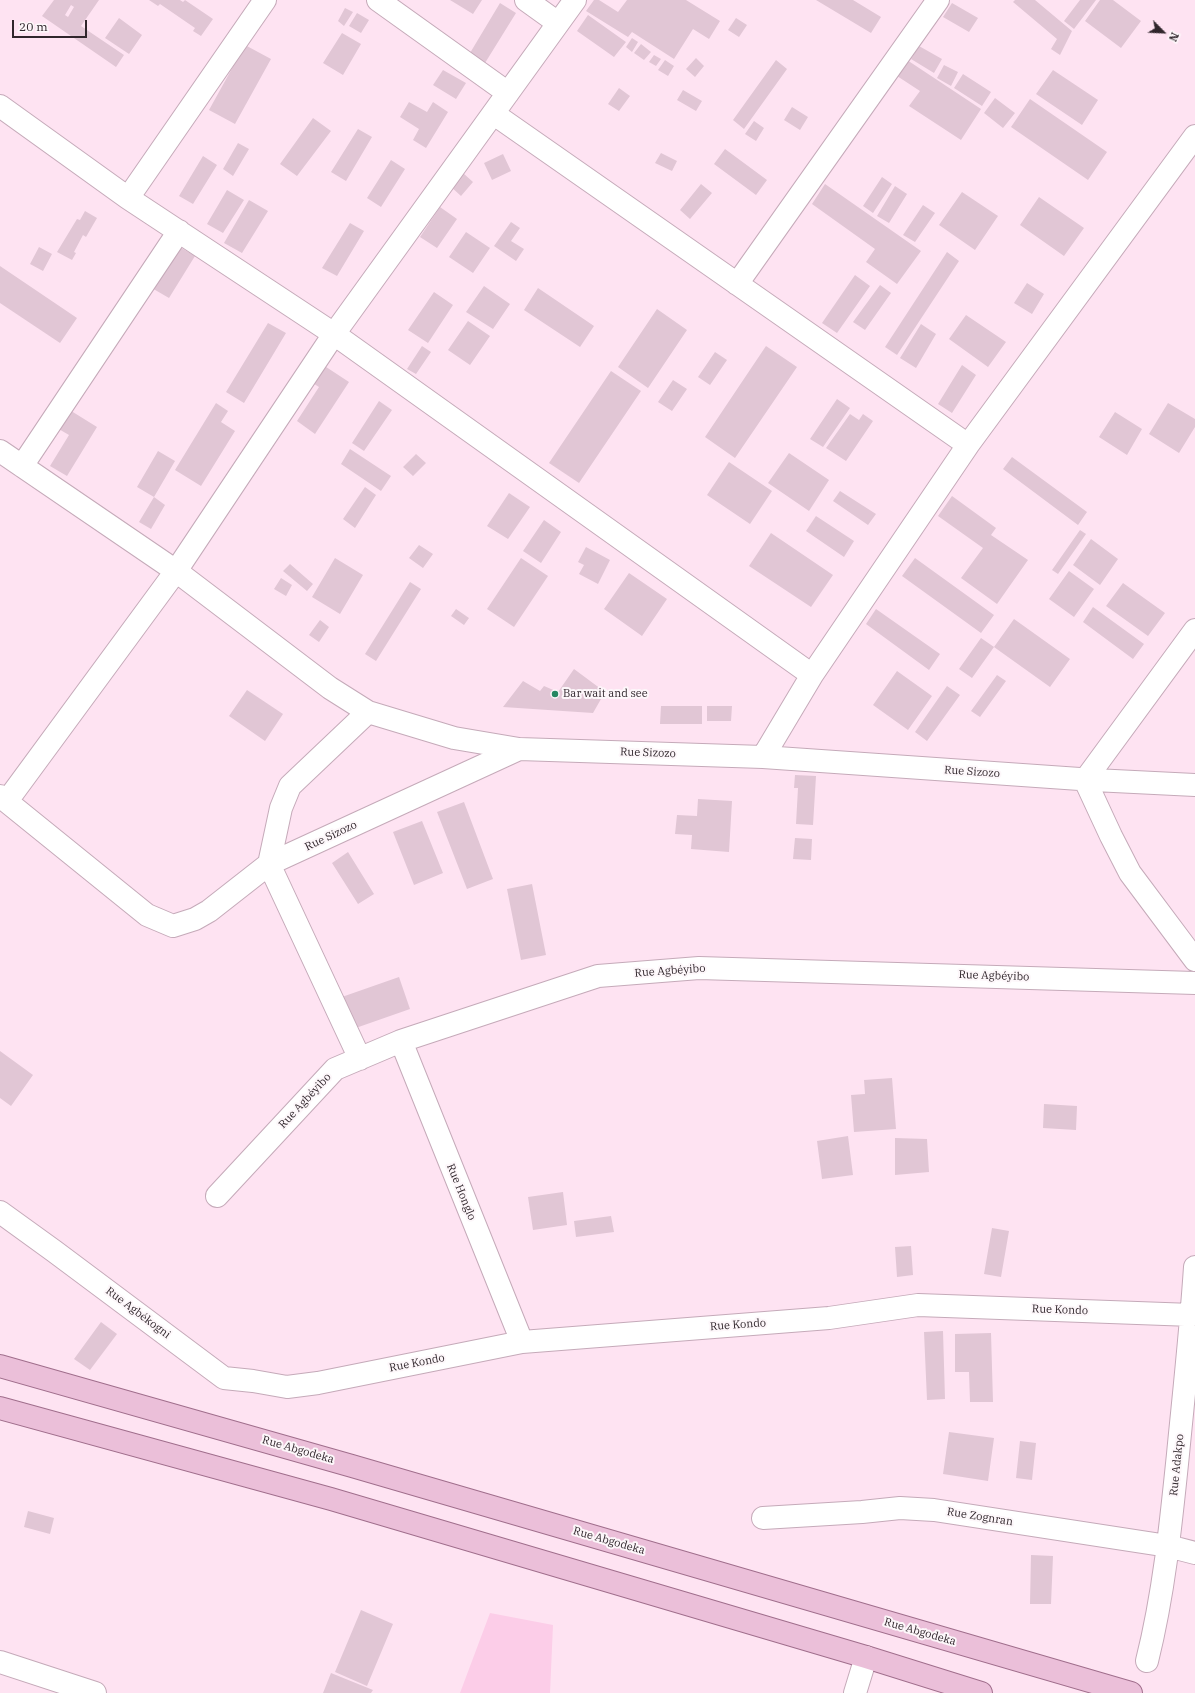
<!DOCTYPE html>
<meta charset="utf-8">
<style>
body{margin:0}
#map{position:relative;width:1195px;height:1693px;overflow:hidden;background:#fee3f2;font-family:"IBM Plex Serif",serif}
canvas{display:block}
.north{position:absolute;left:1143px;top:12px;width:40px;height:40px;-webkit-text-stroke:3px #fdf7fa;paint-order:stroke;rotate:114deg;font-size:11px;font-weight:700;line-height:16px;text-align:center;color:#30262c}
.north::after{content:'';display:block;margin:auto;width:14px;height:18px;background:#30262c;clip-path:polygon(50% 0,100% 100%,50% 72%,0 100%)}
.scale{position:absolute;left:12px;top:20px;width:75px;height:18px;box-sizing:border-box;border:2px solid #30262c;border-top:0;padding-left:5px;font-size:12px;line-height:14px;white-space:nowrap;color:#30262c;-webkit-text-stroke:3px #fdf7fa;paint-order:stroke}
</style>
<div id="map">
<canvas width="1195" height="1693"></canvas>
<div class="north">N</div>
<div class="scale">20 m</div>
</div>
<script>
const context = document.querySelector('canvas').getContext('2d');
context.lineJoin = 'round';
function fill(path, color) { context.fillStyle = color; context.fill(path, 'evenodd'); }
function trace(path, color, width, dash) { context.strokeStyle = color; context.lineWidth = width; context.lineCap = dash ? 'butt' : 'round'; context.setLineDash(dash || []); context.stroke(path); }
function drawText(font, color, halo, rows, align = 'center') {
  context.font = font + ' "IBM Plex Serif",serif'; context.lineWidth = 4; context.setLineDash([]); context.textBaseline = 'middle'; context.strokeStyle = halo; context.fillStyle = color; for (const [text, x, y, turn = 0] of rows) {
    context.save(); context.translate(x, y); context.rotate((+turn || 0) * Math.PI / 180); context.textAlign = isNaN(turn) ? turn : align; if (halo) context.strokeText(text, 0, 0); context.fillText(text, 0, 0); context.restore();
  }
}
const green = new Path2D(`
 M 490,1613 L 553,1625 L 550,1693 L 460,1693 Z`);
const building = new Path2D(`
 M 54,0 L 99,0 L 81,26 L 124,55 L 116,67 L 42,16 ZM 71,5 L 74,7 L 68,17 L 65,15 Z
 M 149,0 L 180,0 L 183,2 L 185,0 L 213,19 L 201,36 L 193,31 L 195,28 L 160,4 L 158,6 Z
 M 450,0 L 482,0 L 473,14 Z
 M 594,0 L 599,0 L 618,12 L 627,0 L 686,0 L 720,21 L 709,39 L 693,29 L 674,59 L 632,32 L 628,37 L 586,11 Z
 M 816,0 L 853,0 L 881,17 L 871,33 Z
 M 1015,0 L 1035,0 L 1072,31 L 1060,55 L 1051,49 L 1057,39 L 1013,2 Z
 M 1080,0 L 1096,0 L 1074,29 L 1064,21 Z
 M 1100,0 L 1113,0 L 1141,21 L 1121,48 L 1085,21 Z
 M 500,3 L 516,13 L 485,63 L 470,53 Z
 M 952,3 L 978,18 L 969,32 L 943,17 Z
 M 345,8 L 353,12 L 344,26 L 338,21 Z
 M 357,13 L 369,20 L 361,33 L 349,26 Z
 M 588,15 L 626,42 L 614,57 L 577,31 Z
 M 119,18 L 142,35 L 129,54 L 105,38 Z
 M 736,18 L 747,25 L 739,37 L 728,30 Z
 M 342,33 L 361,44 L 343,75 L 323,63 Z
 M 632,38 L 638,42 L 632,52 L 626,47 Z
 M 641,44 L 651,52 L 644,60 L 634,53 Z
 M 245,45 L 271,59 L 235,124 L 209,110 Z
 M 919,46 L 942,59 L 934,73 L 911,59 Z
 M 654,55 L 661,59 L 656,66 L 649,62 Z
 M 696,58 L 704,66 L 695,77 L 686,69 Z
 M 665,60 L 674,66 L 668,76 L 658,70 Z
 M 776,60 L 787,69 L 744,129 L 733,120 Z
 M 907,60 L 981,109 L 961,140 L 909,106 L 920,91 L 897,76 Z
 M 944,65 L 958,72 L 951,86 L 937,78 Z
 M 443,70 L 466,83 L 456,99 L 433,85 Z
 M 1053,70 L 1098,100 L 1082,125 L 1036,94 Z
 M 963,74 L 991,92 L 982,106 L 954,88 Z
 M 619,88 L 630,96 L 619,111 L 608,104 Z
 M 683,90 L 702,101 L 696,111 L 677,100 Z
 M 995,98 L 1015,113 L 1003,128 L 984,113 Z
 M 1030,99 L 1107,152 L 1088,180 L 1011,127 Z
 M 409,102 L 427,112 L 433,102 L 448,112 L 426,148 L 413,140 L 419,129 L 400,117 Z
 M 792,107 L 808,117 L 800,130 L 784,120 Z
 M 313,118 L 331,131 L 297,176 L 280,164 Z
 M 754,121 L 764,128 L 756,141 L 745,134 Z
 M 358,129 L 372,137 L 346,181 L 331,172 Z
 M 238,143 L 249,149 L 233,176 L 223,169 Z
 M 725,149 L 767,180 L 756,195 L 714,164 Z
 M 661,153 L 677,161 L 672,171 L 655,163 Z
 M 503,154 L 511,171 L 492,180 L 484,163 Z
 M 203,156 L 217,165 L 193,204 L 179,196 Z
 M 391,160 L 405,169 L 381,207 L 367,198 Z
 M 463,173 L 473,182 L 461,196 L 450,186 Z
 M 882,177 L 892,184 L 873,213 L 863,206 Z
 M 701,184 L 712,193 L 690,219 L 680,210 Z
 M 825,184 L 921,251 L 897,284 L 866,262 L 875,249 L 812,204 Z
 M 895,186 L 907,194 L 889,223 L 877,216 Z
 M 227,190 L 244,200 L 223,233 L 207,224 Z
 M 962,192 L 998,216 L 975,250 L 939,225 Z
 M 1039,197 L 1084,228 L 1064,256 L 1020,225 Z
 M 249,200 L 268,211 L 242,253 L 224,243 Z
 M 923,205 L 935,213 L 915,242 L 903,235 Z
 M 440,207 L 457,219 L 437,248 L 420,237 Z
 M 85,211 L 97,218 L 86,237 L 83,235 L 74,252 L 76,253 L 72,260 L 57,252 L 77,219 L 80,220 Z
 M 511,222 L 520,228 L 511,241 L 524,249 L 516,261 L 494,246 Z
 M 350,223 L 364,231 L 337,276 L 322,268 Z
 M 466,232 L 490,248 L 473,273 L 449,257 Z
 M 176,245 L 195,256 L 169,298 L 150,287 Z
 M 39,247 L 52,254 L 43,271 L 30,264 Z
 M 947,252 L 959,261 L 897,355 L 885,347 Z
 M 0,266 L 77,318 L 60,343 L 0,303 Z
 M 855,275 L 870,286 L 837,333 L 822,323 Z
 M 1027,283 L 1044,294 L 1032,314 L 1014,303 Z
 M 880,285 L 891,293 L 865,330 L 853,322 Z
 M 484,286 L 510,304 L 493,329 L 466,312 Z
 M 538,288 L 594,326 L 580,347 L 524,310 Z
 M 434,292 L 453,305 L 428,343 L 408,330 Z
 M 657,309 L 687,330 L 648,388 L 618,367 Z
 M 966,315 L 1006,342 L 988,367 L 949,339 Z
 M 468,321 L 490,336 L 470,365 L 448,350 Z
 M 268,323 L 286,333 L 244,403 L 226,392 Z
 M 921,324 L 936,334 L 916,368 L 900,358 Z
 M 422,346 L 431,352 L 416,374 L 407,369 Z
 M 766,346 L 797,367 L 735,458 L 705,437 Z
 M 715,352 L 727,360 L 710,385 L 698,377 Z
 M 320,363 L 349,382 L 315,434 L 297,421 L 319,387 L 308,380 Z
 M 962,365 L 976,375 L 952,413 L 938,404 Z
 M 611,371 L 641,391 L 579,483 L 549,463 Z
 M 673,380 L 687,389 L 672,411 L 658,402 Z
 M 837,399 L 850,408 L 823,447 L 810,439 Z
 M 379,401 L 392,410 L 364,451 L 352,443 Z
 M 216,403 L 228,411 L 221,422 L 235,431 L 201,486 L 175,470 Z
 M 1168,403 L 1195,419 L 1195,427 L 1179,453 L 1149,434 Z
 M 68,409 L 97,427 L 67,476 L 50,466 L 69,435 L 57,428 Z
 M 1115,412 L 1142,429 L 1127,455 L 1099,437 Z
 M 850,414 L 859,420 L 863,414 L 873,421 L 846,461 L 826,448 Z
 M 350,449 L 391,476 L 381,491 L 341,464 Z
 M 158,451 L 175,461 L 154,497 L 137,487 Z
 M 789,453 L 829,480 L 809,511 L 768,483 Z
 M 416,454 L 426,463 L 413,476 L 403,467 Z
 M 1012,457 L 1087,512 L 1078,525 L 1003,469 Z
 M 729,462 L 772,491 L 750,524 L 707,495 Z
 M 365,487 L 376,495 L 355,528 L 343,519 Z
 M 840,491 L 876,514 L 868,525 L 833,501 Z
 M 509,493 L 530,507 L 508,539 L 487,526 Z
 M 952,496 L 996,528 L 991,535 L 1028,560 L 997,604 L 961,578 L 983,548 L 938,516 Z
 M 154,497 L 165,505 L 151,529 L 139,522 Z
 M 816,516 L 854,541 L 844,557 L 806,531 Z
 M 544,520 L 561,532 L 541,563 L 523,551 Z
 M 1080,530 L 1086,534 L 1058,574 L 1052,570 Z
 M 771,533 L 833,575 L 811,607 L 749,566 Z
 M 1091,539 L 1118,559 L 1100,585 L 1073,565 Z
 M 419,545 L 433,554 L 423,568 L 409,558 Z
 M 586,547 L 610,560 L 598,584 L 579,574 L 584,565 L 578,562 Z
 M 335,558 L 363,575 L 340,614 L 312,597 Z
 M 521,558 L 548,576 L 514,627 L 487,609 Z
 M 915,558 L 994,615 L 981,633 L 902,576 Z
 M 290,564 L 313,584 L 307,591 L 283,571 Z
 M 1069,571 L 1094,589 L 1074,617 L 1049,599 Z
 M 629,573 L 667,599 L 642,636 L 604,609 Z
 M 281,578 L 292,585 L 286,596 L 274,589 Z
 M 410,582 L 421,589 L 376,661 L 365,654 Z
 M 1123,583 L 1165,613 L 1148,636 L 1106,606 Z
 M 1093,607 L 1144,644 L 1133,659 L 1083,622 Z
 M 456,609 L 469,618 L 464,625 L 451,616 Z
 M 876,609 L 940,654 L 929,670 L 866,624 Z
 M 1014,619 L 1070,659 L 1050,687 L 994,647 Z
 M 320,620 L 329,627 L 319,642 L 309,635 Z
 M 981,638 L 994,647 L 972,678 L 959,669 Z
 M 574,669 L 605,692 L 593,713 L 503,707 L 523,681 L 540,691 L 544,686 L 558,692 Z
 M 897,671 L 932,696 L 908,730 L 873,705 Z
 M 997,675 L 1006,681 L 980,717 L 971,711 Z
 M 947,686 L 960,695 L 927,741 L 915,732 Z
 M 247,690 L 283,714 L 265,741 L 229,716 Z
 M 661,706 L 702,706 L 702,724 L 660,724 Z
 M 707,706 L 732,706 L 731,721 L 707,721 Z
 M 795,775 L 816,776 L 813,825 L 796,824 L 798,788 L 794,788 Z
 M 698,799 L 732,801 L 729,852 L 691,849 L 692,835 L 675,834 L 677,815 L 697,816 Z
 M 464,802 L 493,879 L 467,889 L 437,812 Z
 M 422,821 L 443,873 L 414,885 L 393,832 Z
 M 795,838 L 812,839 L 811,860 L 793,859 Z
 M 348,852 L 374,894 L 358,904 L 332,863 Z
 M 532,884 L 546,955 L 521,960 L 507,889 Z
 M 399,977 L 410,1009 L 350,1030 L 339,998 Z
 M 0,1051 L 33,1075 L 11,1106 L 0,1098 Z
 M 892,1078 L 896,1129 L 854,1132 L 851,1095 L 865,1094 L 864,1080 Z
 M 1044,1104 L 1077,1106 L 1076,1130 L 1043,1128 Z
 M 848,1136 L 853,1175 L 822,1179 L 817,1141 Z
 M 895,1138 L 927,1139 L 929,1172 L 895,1175 Z
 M 563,1192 L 567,1225 L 533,1230 L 528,1197 Z
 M 611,1216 L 614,1232 L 576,1237 L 574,1221 Z
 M 992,1228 L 1009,1231 L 1001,1277 L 984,1274 Z
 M 911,1246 L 913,1275 L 897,1277 L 895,1247 Z
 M 101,1322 L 117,1334 L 90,1370 L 74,1359 Z
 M 943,1331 L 945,1399 L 927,1400 L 924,1332 Z
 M 991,1333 L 993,1402 L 970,1402 L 969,1372 L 955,1372 L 955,1334 Z
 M 949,1432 L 994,1438 L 988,1481 L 943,1474 Z
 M 1020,1441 L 1036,1443 L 1032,1480 L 1016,1478 Z
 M 28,1511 L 54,1518 L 50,1534 L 24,1527 Z
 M 1031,1555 L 1053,1556 L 1051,1604 L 1030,1604 Z
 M 361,1610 L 393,1624 L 367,1686 L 335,1672 Z
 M 331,1673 L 373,1690 L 371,1693 L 323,1693 Z`);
const minor = new Path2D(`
 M 378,0 L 508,93
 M 526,0 L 558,23
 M 0,106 L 128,198 L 334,334 L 812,675
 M 494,114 L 968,445
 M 128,198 L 265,0
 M 737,284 L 938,0
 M 0,451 L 176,571 L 330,688 L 368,712 L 454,738 L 519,749
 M 22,466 L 179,231
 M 1195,630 L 1085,780 L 1111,836 L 1130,873 L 1195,960
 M 763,757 L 812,675 L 968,445 L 1195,136
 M 0,796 L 147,915 L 173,926 L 195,919 L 209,911 L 269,864 L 519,749 L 763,757 L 1094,780 L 1195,785
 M 7,801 L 176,571 L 334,334 L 575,0
 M 401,1041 L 522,1342
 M 360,1059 L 269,864 L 281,808 L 290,786 L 368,712
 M 217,1196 L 335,1069 L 401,1041 L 598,976 L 699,968 L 1195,983
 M 0,1212 L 54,1251 L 224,1378 L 253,1381 L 287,1387 L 318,1383 L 522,1342 L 829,1318 L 918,1305 L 1192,1315
 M 763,1518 L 862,1512 L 900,1508 L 934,1510 L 1168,1546 L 1195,1553
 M 1147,1661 C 1164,1593 1171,1523 1178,1454 C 1184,1392 1191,1329 1195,1267
 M 0,1662 L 95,1693
 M 855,1693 L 866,1657`);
const major = new Path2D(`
 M 0,1366 L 352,1466 L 1131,1693
 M 0,1408 L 331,1499 L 866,1657 L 981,1693`);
const markers = [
 [555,694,4,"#248761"]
];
const poiNames = [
 ["Bar wait and see",563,694]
];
const streetNames = [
 ["Rue Sizozo",648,753,2],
 ["Rue Sizozo",972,772,4],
 ["Rue Sizozo",331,836,-25],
 ["Rue Agbéyibo",670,971,-4],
 ["Rue Agbéyibo",994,976,2],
 ["Rue Agbéyibo",305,1101,-47],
 ["Rue Honglo",461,1192,68],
 ["Rue Kondo",1060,1310,2],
 ["Rue Agbékogni",138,1313,37],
 ["Rue Kondo",738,1325,-4],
 ["Rue Kondo",417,1363,-11],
 ["Rue Abgodeka",298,1450,16],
 ["Rue Adakpo",1177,1465,-84],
 ["Rue Zognran",980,1517,9],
 ["Rue Abgodeka",609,1541,16],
 ["Rue Abgodeka",920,1632,16]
];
fill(green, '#fccde8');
fill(building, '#e1c6d5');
trace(minor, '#c5aab9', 24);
trace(major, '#a06e8c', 24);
trace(minor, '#fff', 22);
trace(major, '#ebbfd9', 22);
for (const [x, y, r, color] of markers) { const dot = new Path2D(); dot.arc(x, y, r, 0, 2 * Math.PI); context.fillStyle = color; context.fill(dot); trace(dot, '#fdf7fa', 1.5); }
drawText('11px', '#30262c', '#fdf7fa', poiNames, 'left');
drawText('11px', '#30262c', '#fdf7fa', streetNames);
</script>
